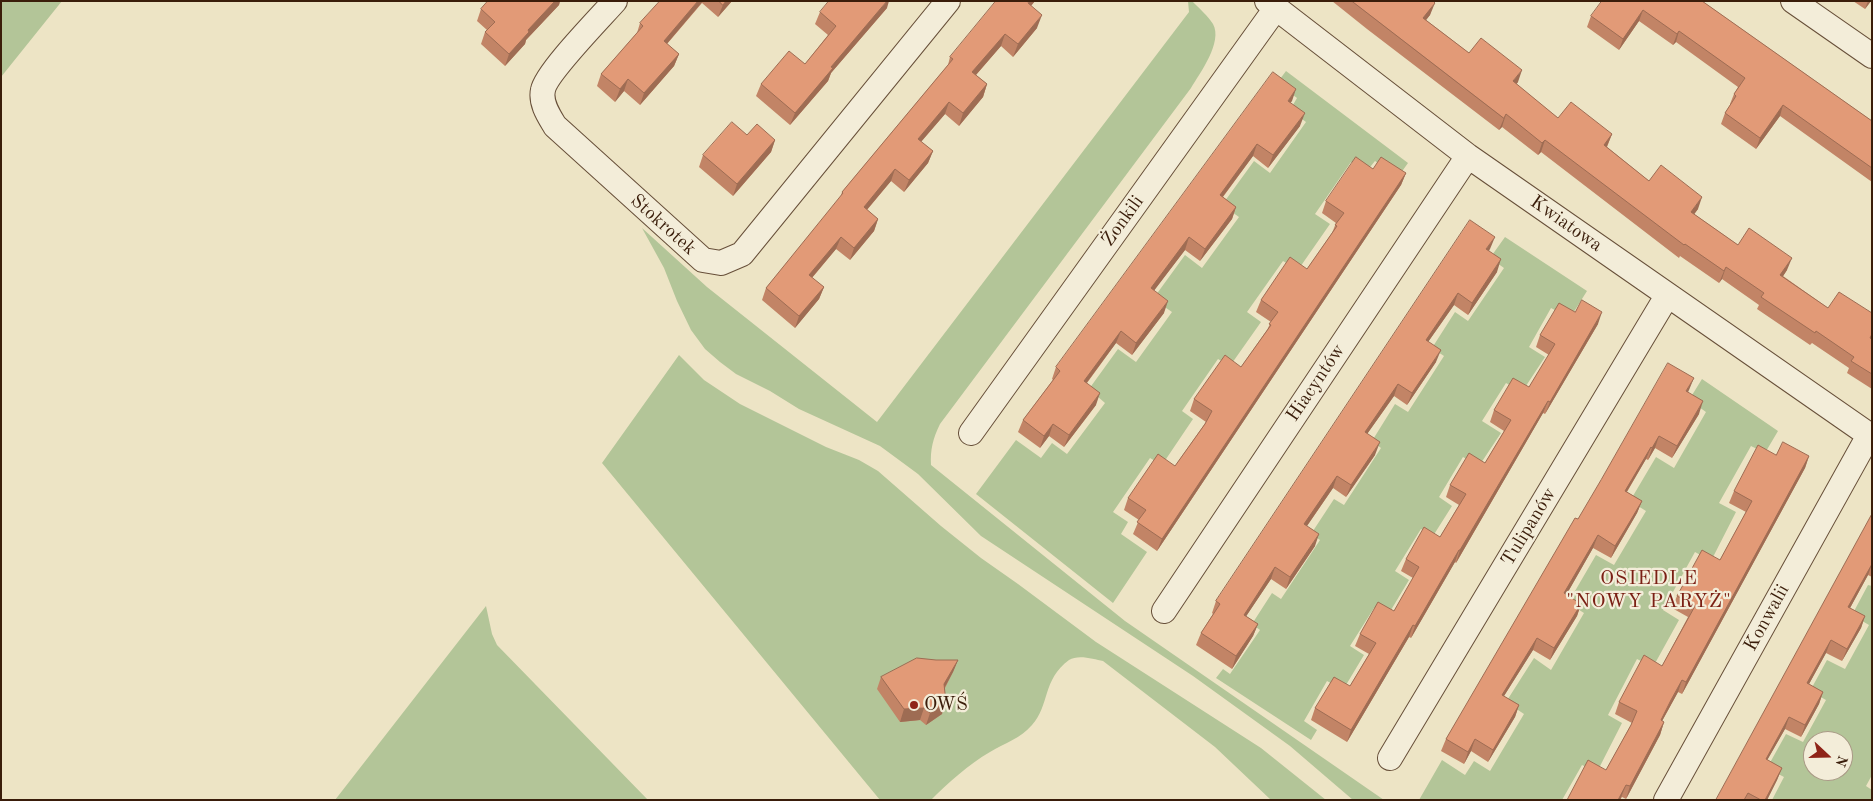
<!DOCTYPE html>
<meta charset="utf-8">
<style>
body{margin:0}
#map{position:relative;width:1873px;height:801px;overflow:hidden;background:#ede4c5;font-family:"Old Standard TT",serif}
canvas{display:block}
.frame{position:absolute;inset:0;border:2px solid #3a1d0a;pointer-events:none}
.north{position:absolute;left:1803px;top:731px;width:50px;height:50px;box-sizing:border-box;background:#f3edd9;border:1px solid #a99a86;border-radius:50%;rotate:111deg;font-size:14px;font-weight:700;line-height:20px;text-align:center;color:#3a1d0a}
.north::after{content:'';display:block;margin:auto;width:18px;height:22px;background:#8f2418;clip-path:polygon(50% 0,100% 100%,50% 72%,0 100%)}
</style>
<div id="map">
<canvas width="1873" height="801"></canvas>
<div class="frame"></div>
<div class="north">N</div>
</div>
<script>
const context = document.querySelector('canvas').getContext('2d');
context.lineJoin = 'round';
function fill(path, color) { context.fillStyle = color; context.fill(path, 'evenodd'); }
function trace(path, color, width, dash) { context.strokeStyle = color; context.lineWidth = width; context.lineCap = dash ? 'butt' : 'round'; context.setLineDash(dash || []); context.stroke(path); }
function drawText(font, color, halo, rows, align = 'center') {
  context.font = font + ' "Old Standard TT",serif'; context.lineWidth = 4.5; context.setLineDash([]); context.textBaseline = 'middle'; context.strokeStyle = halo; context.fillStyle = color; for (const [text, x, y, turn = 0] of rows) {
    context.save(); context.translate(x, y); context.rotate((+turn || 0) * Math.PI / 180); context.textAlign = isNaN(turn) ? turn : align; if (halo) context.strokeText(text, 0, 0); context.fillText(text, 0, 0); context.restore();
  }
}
const green = new Path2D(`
 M 1,1 L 62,1 L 1,77 Z
 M 1188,1 L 1192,1 C 1199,8 1208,16 1213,24 C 1223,42 1200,73 1191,88 L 940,424 C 933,438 930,450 931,465 L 1125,621 L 1384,800 L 1353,800 L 1290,746 L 1193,676 L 981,536 L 918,474 L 880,446 L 799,409 L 770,391 L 736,374 L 720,362 L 705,349 L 691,330 L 677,301 L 664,268 L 642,228 L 707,287 L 877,422 L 1189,12 Z
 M 1286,71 L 1408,163 L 1398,177 L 1375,161 L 1366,172 L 1351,162 L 1315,214 L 1330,224 L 1298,270 L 1283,261 L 1247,312 L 1261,322 L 1230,366 L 1218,359 L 1182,411 L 1193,419 L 1162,465 L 1150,458 L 1113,512 L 1128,522 L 1121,534 L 1147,552 L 1113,603 L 976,494 L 1016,440 L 1041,458 L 1052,443 L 1067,454 L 1105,403 L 1089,389 L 1118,349 L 1136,362 L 1172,312 L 1153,299 L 1185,255 L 1202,268 L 1239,217 L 1222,205 L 1254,161 L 1270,173 L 1306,122 L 1290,110 L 1297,98 L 1277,83 Z
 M 1505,237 L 1587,291 L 1570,318 L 1551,308 L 1529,347 L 1545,357 L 1522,392 L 1506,383 L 1482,421 L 1501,433 L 1479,466 L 1463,457 L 1439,497 L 1452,506 L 1433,536 L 1421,529 L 1395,571 L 1409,580 L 1388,615 L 1374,608 L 1350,646 L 1364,655 L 1343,690 L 1327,681 L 1304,721 L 1317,730 L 1311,740 L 1216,678 L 1223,669 L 1230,674 L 1260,630 L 1252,624 L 1272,593 L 1281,599 L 1320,540 L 1311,534 L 1334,499 L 1344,505 L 1381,448 L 1372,441 L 1395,404 L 1408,412 L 1444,356 L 1432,348 L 1455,312 L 1468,321 L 1504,268 L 1490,258 Z
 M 679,355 L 704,380 L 740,404 L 826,447 L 859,460 L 878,471 L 941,526 L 981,558 L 1018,584 L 1096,642 L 1261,748 L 1326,800 L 1271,800 L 1215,747 L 1103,661 C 1094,659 1078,654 1069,660 C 1042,680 1050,705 1032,725 C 1021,738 1005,743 990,752 C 969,764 948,783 931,800 L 880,800 L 602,463 Z
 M 1702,379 L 1778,431 L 1765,453 L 1751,446 L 1719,503 L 1736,512 L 1711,561 L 1695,552 L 1663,610 L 1679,620 L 1653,667 L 1637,659 L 1608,715 L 1622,723 L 1597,772 L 1582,765 L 1562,800 L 1419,800 L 1442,760 L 1465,775 L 1474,761 L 1490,771 L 1524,714 L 1506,702 L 1534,658 L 1551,670 L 1584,613 L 1568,603 L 1596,555 L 1614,565 L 1646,511 L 1630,501 L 1656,457 L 1674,468 L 1706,412 L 1689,400 Z
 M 1868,585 L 1872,586 L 1872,775 L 1866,786 L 1872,790 L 1872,800 L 1772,800 L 1784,777 L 1767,768 L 1786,734 L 1803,742 L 1826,700 L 1810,691 L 1827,660 L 1845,669 L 1869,625 L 1852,615 ZM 1813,741 L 1843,741 L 1843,771 L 1813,771 Z
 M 486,606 L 492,634 L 497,645 L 648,800 L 335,800 Z`);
const minor = new Path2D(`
 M 615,1 C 600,18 546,73 543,90 C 540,103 549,116 555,126 L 703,260 L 721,263 L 742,254 L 948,1
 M 1267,1 L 1468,156 L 1872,437
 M 1793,1 L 1872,56
 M 971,433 L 1276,8
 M 1164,611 L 1468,156
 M 1390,758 L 1667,296
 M 1666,800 L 1869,435`);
const wall = new Path2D(`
 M 488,1 L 560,1 L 559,5 L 526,40 L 525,44 L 505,66 L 481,44 L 485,32 L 487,30 L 477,21 L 481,9 Z
 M 660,1 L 732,1 L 718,17 L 702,3 L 667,44 L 679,54 L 674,66 L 640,105 L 624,91 L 615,102 L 597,86 L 601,74 L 637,33 L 640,23 Z
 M 1035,1 L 1031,6 L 1037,28 L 1013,57 L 1001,46 L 976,75 L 987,84 L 983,97 L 959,126 L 945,114 L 921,142 L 933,151 L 928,163 L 904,192 L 891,181 L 867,210 L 878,219 L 874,231 L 850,260 L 836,249 L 812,278 L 824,287 L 819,299 L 795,328 L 762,300 L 766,288 L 840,198 L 842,192 L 948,65 L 950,57 Z
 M 1332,1 L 1433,1 L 1430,15 L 1426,20 L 1469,53 L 1518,82 L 1516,84 L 1558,118 L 1612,134 L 1607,147 L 1649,181 L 1698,209 L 1694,214 L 1738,245 L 1787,270 L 1783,276 L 1828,308 L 1872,313 L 1872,389 L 1847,373 L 1849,368 L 1812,343 L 1810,345 L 1757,309 L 1759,305 L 1722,279 L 1719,283 L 1680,256 L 1679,258 L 1541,152 L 1538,155 L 1502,127 L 1499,130 L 1367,29 Z
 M 1702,1 L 1872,121 L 1872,182 L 1780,116 L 1756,149 L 1721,124 L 1725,113 L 1730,105 L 1730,104 L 1734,94 L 1738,87 L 1676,42 L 1673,45 L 1639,21 L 1619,50 L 1587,27 L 1591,16 Z
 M 1853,1 L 1871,1 L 1865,9 Z
 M 887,8 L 831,73 L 828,81 L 790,125 L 756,96 L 761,84 L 805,64 L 828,35 L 815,24 L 820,12 Z
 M 1292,101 L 1290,103 L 1300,126 L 1268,168 L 1253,156 L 1223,197 L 1236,207 L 1232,219 L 1200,261 L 1185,250 L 1154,290 L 1164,313 L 1132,355 L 1116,343 L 1087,383 L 1096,405 L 1064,447 L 1049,436 L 1040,448 L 1018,432 L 1023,420 L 1053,380 L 1052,379 L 1056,367 Z
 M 747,135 L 775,140 L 771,152 L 733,196 L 699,167 L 703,155 Z
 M 1373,169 L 1406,173 L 1401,185 L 1157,551 L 1133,534 L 1139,520 L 1124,510 L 1128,498 L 1175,466 L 1206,422 L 1190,411 L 1194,399 L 1241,367 L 1267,330 L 1271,322 L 1256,312 L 1261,300 L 1307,269 L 1332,233 L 1336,223 L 1322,213 L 1326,201 Z
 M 1490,249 L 1489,251 L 1497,272 L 1468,315 L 1454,305 L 1428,342 L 1436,362 L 1407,405 L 1394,396 L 1367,434 L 1375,455 L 1346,497 L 1333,488 L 1307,526 L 1315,546 L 1286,589 L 1271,579 L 1246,616 L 1258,624 L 1253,636 L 1232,669 L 1196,645 L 1201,633 L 1213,614 L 1212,613 L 1216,601 Z
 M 1575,312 L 1598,324 L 1545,414 L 1543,413 L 1456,563 L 1455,562 L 1411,638 L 1409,637 L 1347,742 L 1311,720 L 1315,708 L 1350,686 L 1369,654 L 1355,646 L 1360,634 L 1394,611 L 1413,578 L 1401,571 L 1406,559 L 1440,537 L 1459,505 L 1446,497 L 1450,485 L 1485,463 L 1504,431 L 1490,422 L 1494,410 L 1529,387 L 1549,355 L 1536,347 L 1540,335 Z
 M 1689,390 L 1688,392 L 1699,414 L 1672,458 L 1655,448 L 1648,460 L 1646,459 L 1627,492 L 1642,501 L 1637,513 L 1611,558 L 1593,548 L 1566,595 L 1581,604 L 1577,616 L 1550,660 L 1533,650 L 1504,696 L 1519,705 L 1515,717 L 1488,762 L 1471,751 L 1464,764 L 1441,751 L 1446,739 L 1578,519 Z
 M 1776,455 L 1809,456 L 1805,468 L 1682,694 L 1678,692 L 1667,712 L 1662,721 L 1664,722 L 1660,735 L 1626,799 L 1622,797 L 1620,800 L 1567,800 L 1606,770 L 1632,723 L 1615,714 L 1619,702 L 1662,666 L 1688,617 L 1672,608 L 1677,596 L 1720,560 L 1746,512 L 1729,503 L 1734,491 Z
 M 1872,514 L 1872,577 L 1868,575 L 1850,608 L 1865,616 L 1861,628 L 1842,661 L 1826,653 L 1809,684 L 1823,692 L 1819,704 L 1801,737 L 1785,729 L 1767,760 L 1782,768 L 1777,780 L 1767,800 L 1716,800 Z
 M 936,660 L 958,660 L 953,672 L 945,688 L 942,714 L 926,725 L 920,720 L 900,722 L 877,689 L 881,677 Z`);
const shadedWall = new Path2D(`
 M 555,1 L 560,1 L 559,5 L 526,40 L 525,44 L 505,66 L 509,54 L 528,30 Z
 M 698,1 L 703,1 L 659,53 L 664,41 Z
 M 726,1 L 732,1 L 718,17 L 723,5 Z
 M 887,1 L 889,1 L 887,8 L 831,73 L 828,81 L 790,125 L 795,113 L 831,67 Z
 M 1029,1 L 1035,1 L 1023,15 L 1028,3 Z
 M 1868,1 L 1871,1 L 1865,9 Z
 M 1435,3 L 1430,15 L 1418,30 L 1423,18 Z
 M 1643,10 L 1639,21 L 1619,50 L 1623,39 Z
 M 1042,15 L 1037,28 L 1013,57 L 1018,44 Z
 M 1679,31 L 1676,42 L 1673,45 L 1677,34 Z
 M 1005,34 L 1001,46 L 968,84 L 972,72 Z
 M 679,54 L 674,66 L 640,105 L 644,93 Z
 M 1522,70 L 1518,82 L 1509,94 L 1513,81 Z
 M 628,79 L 624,91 L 615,102 L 620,89 Z
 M 987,84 L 983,97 L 959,126 L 963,113 Z
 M 1296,89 L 1292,101 L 1283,113 L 1288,101 Z
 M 949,102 L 945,114 L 913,151 L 918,139 Z
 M 1783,105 L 1780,116 L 1756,149 L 1760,138 Z
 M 1305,113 L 1300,126 L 1268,168 L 1273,155 Z
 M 1506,114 L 1502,127 L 1499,130 L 1504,118 Z
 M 1612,134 L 1607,146 L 1599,157 L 1604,145 Z
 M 775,140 L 771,152 L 733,196 L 737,184 Z
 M 1545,140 L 1541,152 L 1538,155 L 1542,143 Z
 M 1257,144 L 1253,156 L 1215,207 L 1220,195 Z
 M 933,151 L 928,163 L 904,192 L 909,180 Z
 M 895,169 L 891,181 L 859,219 L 864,207 Z
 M 1406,173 L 1401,185 L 1157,551 L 1162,539 Z
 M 1702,197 L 1698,209 L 1687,224 L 1691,212 Z
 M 1236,207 L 1232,219 L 1200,261 L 1205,249 Z
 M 878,219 L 874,231 L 850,260 L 854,248 Z
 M 841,237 L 836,249 L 804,287 L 809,275 Z
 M 1189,237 L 1185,250 L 1147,300 L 1151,288 Z
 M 1495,237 L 1490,249 L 1482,261 L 1486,249 Z
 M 1792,258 L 1787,270 L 1776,287 L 1780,275 Z
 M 1501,259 L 1497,272 L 1468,315 L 1472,303 Z
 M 1726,267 L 1722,279 L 1719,283 L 1724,271 Z
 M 824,287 L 819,299 L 795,328 L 799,316 Z
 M 1458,293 L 1454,305 L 1421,352 L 1426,340 Z
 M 1168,301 L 1164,313 L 1132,355 L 1136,343 Z
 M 1602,312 L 1598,324 L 1545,414 L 1550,402 Z
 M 1121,331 L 1116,343 L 1079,393 L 1084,381 Z
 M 1441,350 L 1436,362 L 1407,405 L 1412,393 Z
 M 1694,378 L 1689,390 L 1682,403 L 1686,391 Z
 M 1398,384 L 1394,396 L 1360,444 L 1365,432 Z
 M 1100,393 L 1096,405 L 1064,447 L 1069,435 Z
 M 1548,401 L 1543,413 L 1456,563 L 1460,550 Z
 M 1703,401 L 1699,414 L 1672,458 L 1677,446 Z
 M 1053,424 L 1049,436 L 1040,448 L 1044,436 Z
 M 1659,436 L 1655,448 L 1648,460 L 1652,448 Z
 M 1380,442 L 1375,455 L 1346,497 L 1351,485 Z
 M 1651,447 L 1646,459 L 1620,503 L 1625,491 Z
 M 1809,456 L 1805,468 L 1682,694 L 1686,682 Z
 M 1337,476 L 1333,488 L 1300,536 L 1304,524 Z
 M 1642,501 L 1637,513 L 1611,558 L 1615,546 Z
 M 1319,534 L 1315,546 L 1286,589 L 1290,577 Z
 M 1598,535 L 1593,548 L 1560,606 L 1564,593 Z
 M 1459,550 L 1455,562 L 1411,638 L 1415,626 Z
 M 1872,564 L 1868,575 L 1844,619 L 1848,607 Z
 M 1275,567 L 1271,579 L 1239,627 L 1244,615 Z
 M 1581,604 L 1577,616 L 1550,660 L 1554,648 Z
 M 1865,616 L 1861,628 L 1842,661 L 1847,649 Z
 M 1258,624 L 1253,636 L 1232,669 L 1236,656 Z
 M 1413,625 L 1409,637 L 1347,742 L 1351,730 Z
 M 1537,638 L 1533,650 L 1497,707 L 1502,695 Z
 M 1831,640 L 1826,653 L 1803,695 L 1807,683 Z
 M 958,660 L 953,672 L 940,696 L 944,684 Z
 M 1682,680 L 1678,692 L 1656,732 L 1661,720 Z
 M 1823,692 L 1819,704 L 1801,737 L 1805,725 Z
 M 946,702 L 942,714 L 926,725 L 930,713 Z
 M 1519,705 L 1515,717 L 1488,762 L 1493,750 Z
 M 924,708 L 920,720 L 900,722 L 904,709 Z
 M 1789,717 L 1785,729 L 1761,771 L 1766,759 Z
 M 1664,722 L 1660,735 L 1626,799 L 1630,786 Z
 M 1475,739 L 1471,751 L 1464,764 L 1468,752 Z
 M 1782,768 L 1777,780 L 1767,800 L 1765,800 Z
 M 1626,785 L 1620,800 L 1618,800 Z`);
const building = new Path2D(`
 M 488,1 L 555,1 L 528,30 L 529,32 L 509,54 L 485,32 L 495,22 L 481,9 Z
 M 660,1 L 698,1 L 664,41 L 679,54 L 644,93 L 628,79 L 620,89 L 601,74 L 643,26 L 640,23 Z
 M 719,1 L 726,1 L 723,5 Z
 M 829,1 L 887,1 L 831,67 L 833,68 L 795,113 L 761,84 L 789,51 L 805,64 L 836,26 L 820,12 Z
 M 996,1 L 1029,1 L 1028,3 L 1042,15 L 1018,44 L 1005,34 L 972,72 L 987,84 L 963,113 L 949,102 L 918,139 L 933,151 L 909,180 L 895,169 L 864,207 L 878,219 L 854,248 L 841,237 L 809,275 L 824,287 L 799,316 L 766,288 L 843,193 L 842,192 L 953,59 L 950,57 Z
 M 1352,1 L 1433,1 L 1435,3 L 1423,18 L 1469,53 L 1481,38 L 1522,70 L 1513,81 L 1558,118 L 1571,102 L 1612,134 L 1604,145 L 1649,181 L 1661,165 L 1702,197 L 1691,212 L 1738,245 L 1749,228 L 1792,258 L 1780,275 L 1828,308 L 1839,292 L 1872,313 L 1872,334 L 1870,338 L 1872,339 L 1872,374 L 1851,361 L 1854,357 L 1816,331 L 1815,333 L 1761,297 L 1764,293 L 1726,267 L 1724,271 L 1685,244 L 1684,245 L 1545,140 L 1542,143 L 1506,114 L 1504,118 Z
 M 1602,1 L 1702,1 L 1872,121 L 1872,168 L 1783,105 L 1760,138 L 1725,113 L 1736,96 L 1734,94 L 1745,78 L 1679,31 L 1677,34 L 1643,10 L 1623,39 L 1591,16 Z
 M 1273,72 L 1296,89 L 1288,101 L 1305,113 L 1273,155 L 1257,144 L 1220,195 L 1236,207 L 1205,249 L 1189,237 L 1151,288 L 1168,301 L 1136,343 L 1121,331 L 1084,381 L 1100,393 L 1069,435 L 1053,424 L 1044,436 L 1023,420 L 1060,371 L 1056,367 Z
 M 732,122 L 747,135 L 757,124 L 775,140 L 737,184 L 703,155 Z
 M 1356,157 L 1373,169 L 1381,157 L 1406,173 L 1162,539 L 1137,522 L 1146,510 L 1128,498 L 1158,454 L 1175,466 L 1205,424 L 1212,411 L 1194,399 L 1225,355 L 1241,367 L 1271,325 L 1269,324 L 1278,312 L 1261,300 L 1290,257 L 1307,269 L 1337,226 L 1335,225 L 1344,213 L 1326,201 Z
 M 1470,220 L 1495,237 L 1486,249 L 1501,259 L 1472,303 L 1458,293 L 1426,340 L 1441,350 L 1412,393 L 1398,384 L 1365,432 L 1380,442 L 1351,485 L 1337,476 L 1304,524 L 1319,534 L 1290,577 L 1275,567 L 1244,615 L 1258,624 L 1236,656 L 1201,633 L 1220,604 L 1216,601 Z
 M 1582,300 L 1602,312 L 1550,402 L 1548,401 L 1460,550 L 1459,550 L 1415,626 L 1413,625 L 1351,730 L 1315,708 L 1334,677 L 1350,686 L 1376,643 L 1360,634 L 1378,602 L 1394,611 L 1419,567 L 1406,559 L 1424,527 L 1440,537 L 1466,494 L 1450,485 L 1469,453 L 1485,463 L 1511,420 L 1494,410 L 1513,378 L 1529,387 L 1555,344 L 1540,335 L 1559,303 L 1575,312 Z
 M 1668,363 L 1694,378 L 1686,391 L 1703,401 L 1677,446 L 1659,436 L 1652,448 L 1651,447 L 1625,491 L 1642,501 L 1629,523 L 1615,546 L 1598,535 L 1564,593 L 1581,604 L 1554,648 L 1537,638 L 1502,695 L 1519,705 L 1493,750 L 1475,739 L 1468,752 L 1446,739 L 1575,518 L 1578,519 L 1601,480 Z
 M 1783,442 L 1809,456 L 1686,682 L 1682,680 L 1671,700 L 1661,720 L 1664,722 L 1630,786 L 1626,785 L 1618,800 L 1567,800 L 1588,760 L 1606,770 L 1631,725 L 1637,711 L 1619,702 L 1644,655 L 1662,666 L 1695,606 L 1677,596 L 1702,550 L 1720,560 L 1752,501 L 1734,491 L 1758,445 L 1776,455 Z
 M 1872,514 L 1872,564 L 1848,607 L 1865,616 L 1847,649 L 1831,640 L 1807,683 L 1823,692 L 1805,725 L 1789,717 L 1766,759 L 1782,768 L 1765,800 L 1761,800 L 1748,793 L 1744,800 L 1716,800 Z
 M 917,658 L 936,660 L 958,660 L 944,684 L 946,702 L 930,713 L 924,708 L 904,709 L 881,677 Z`);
const markers = [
 [914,705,5,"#8f2418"]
];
const streetNames = [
 ["Żonkili",1123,221,-54],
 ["Kwiatowa",1566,224,35],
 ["Stokrotek",663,225,42],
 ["Hiacyntów",1316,383,-56],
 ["Tulipanów",1529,527,-59],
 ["Konwalii",1767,618,-61]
];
const poiNames = [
 ["OWŚ",924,705]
];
const neighbourhoodNames = [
 ["OSIEDLE",1649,579],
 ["\"NOWY PARYŻ\"",1649,602]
];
fill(green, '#b3c598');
trace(minor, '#674f39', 26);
trace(minor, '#f3edd9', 24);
fill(wall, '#c28466');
fill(shadedWall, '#9e6c53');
fill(building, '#e29a77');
trace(building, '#9e6c53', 1);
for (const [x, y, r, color] of markers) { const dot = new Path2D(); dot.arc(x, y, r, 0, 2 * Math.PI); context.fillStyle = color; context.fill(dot); trace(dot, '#f3edd9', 2); }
drawText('19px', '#3a1d0a', '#f3edd9', streetNames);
drawText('19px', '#3a1d0a', '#f3edd9', poiNames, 'left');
context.letterSpacing = '1px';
drawText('20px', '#7a1f14', '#f3edd9', neighbourhoodNames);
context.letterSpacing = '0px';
</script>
